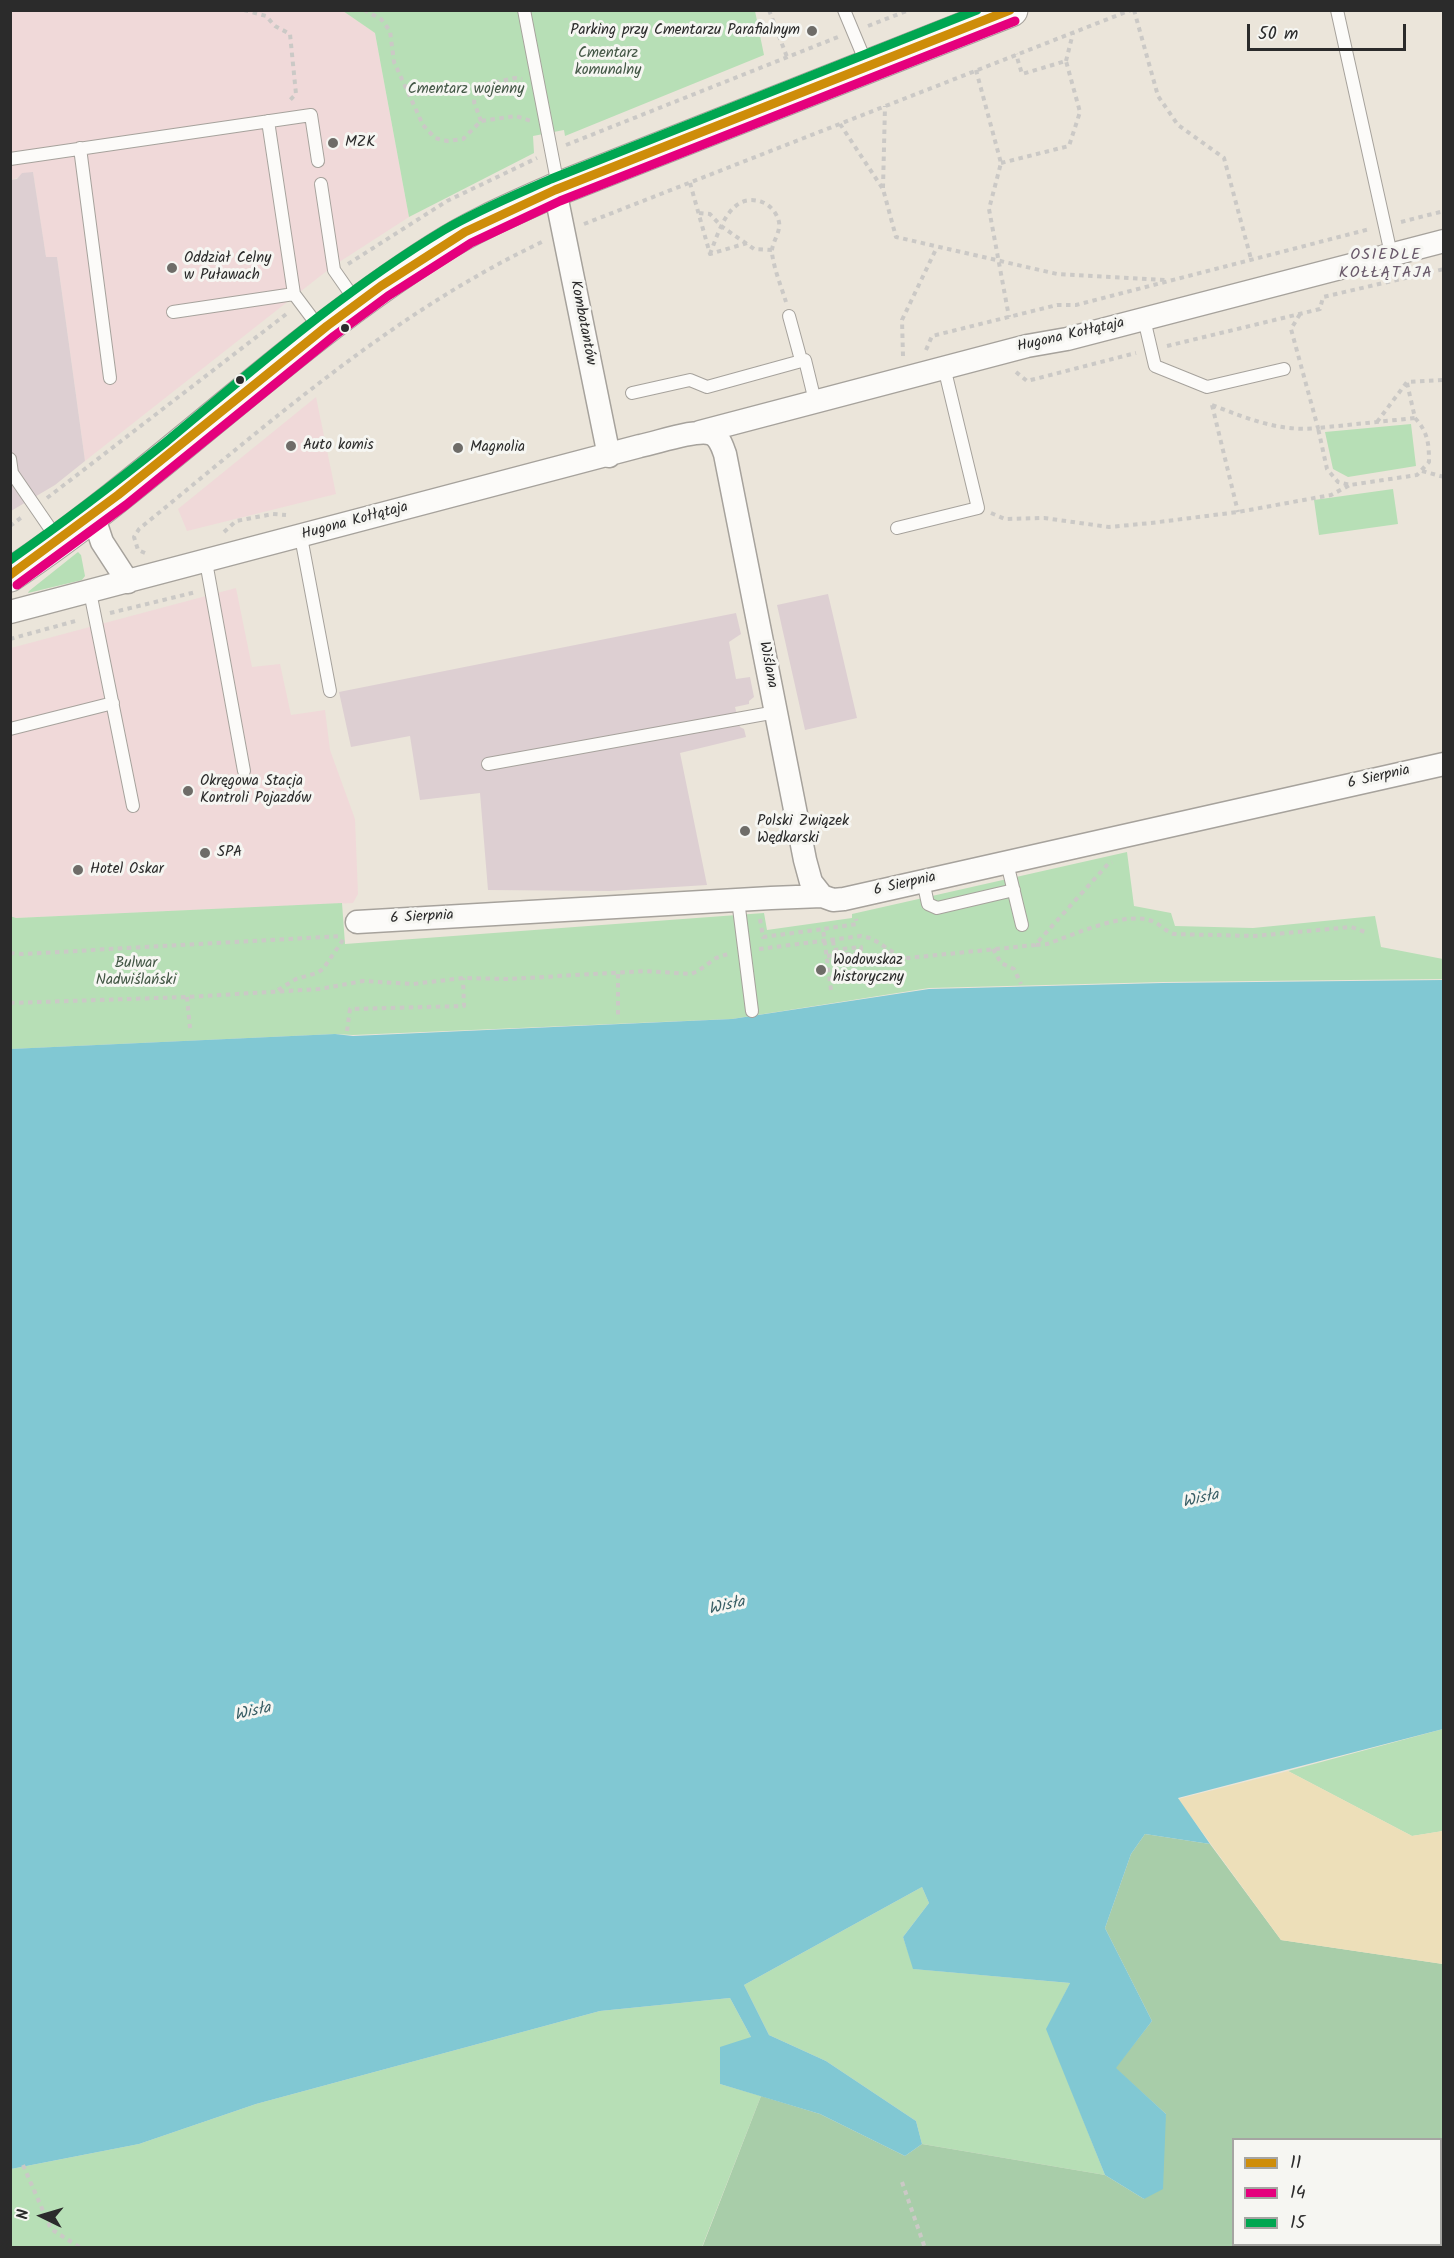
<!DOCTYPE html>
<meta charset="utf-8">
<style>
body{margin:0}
#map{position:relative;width:1454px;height:2258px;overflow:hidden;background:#ebe5da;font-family:Kalam,sans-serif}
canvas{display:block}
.frame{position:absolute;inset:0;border:12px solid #2b2b2b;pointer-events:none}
.legend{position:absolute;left:1232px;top:2138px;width:210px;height:108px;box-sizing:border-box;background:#f6f6f2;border:2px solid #a5a5a2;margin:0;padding:8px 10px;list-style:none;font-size:18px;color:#2b2b2b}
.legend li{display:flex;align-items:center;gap:12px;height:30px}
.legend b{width:30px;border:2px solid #a5a5a2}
.north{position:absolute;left:12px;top:2186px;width:60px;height:60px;-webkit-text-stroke:4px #f6f6f2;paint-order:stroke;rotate:275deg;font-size:16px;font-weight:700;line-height:24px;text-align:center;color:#2b2b2b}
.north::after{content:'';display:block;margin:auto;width:21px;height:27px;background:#2b2b2b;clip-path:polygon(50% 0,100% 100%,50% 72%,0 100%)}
.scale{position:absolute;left:1247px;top:24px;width:159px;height:27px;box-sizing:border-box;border:3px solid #2b2b2b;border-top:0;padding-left:8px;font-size:18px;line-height:21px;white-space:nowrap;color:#2b2b2b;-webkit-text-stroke:4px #f6f6f2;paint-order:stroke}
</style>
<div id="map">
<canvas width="1454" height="2258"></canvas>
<div class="frame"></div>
<ul class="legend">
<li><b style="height:8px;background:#ce8d09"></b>11</li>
<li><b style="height:8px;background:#e5007d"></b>14</li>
<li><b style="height:8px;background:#00a651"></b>15</li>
</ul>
<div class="north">N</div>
<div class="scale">50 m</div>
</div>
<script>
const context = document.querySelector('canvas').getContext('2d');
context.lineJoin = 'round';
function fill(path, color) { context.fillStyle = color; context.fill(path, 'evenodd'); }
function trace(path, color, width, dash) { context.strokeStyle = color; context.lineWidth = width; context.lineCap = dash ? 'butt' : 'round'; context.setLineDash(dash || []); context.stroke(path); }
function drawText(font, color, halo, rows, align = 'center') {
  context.font = font + ' Kalam,sans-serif'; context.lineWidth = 6; context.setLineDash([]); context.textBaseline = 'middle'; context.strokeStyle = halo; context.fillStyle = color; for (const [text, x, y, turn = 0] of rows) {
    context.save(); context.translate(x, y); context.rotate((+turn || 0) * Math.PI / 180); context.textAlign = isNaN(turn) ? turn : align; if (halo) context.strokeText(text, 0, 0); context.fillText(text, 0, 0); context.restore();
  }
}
const built = new Path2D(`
 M 11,11 L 343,11 L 375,33 L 409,217 L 333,266 L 85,461 L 57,257 L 46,258 L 33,172 L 11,180 Z
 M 316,397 L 336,494 L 187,531 L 178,509 Z
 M 236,588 L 252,667 L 280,664 L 291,715 L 325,710 L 330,750 L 355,819 L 358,894 L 353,903 L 16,918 L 11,916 L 11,648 Z`);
const industrial = new Path2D(`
 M 33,172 L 46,257 L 57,257 L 85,461 L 55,485 L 11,511 L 11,180 L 17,179 L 22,173 Z
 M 828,594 L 857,718 L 805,730 L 777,605 Z
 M 736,613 L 741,634 L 729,642 L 736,679 L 750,677 L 754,697 L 749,701 L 749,704 L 735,707 L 740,727 L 744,729 L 746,737 L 680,753 L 707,885 L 610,891 L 488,890 L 480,793 L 420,800 L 410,736 L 351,747 L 339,692 Z`);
const green = new Path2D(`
 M 343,11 L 755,11 L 764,55 L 565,136 L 564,130 L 533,136 L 534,153 L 409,217 L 375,33 Z
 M 1411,424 L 1416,466 L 1348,477 L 1333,469 L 1325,432 Z
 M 1393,489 L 1398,524 L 1319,535 L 1314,500 Z
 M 78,552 L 81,555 L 85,576 L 82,580 L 28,593 L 29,591 Z
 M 1127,852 L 1134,906 L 1171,913 L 1175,926 L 1253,928 L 1375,916 L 1381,947 L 1443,959 L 1444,979 L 1163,982 L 929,988 L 732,1019 L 353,1035 L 335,1034 L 11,1049 L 10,916 L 16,918 L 342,903 L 345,944 L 764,913 L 767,930 L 852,918 L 852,914 Z
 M 1443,1729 L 1443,1831 L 1412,1836 L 1288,1771 Z
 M 922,1887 L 929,1903 L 903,1937 L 914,1969 L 1070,1983 L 1047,2029 L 1105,2175 L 922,2144 L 916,2121 L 826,2061 L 769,2035 L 744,1985 Z
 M 730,1998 L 751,2037 L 720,2084 L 761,2096 L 702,2247 L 11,2248 L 11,2169 L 139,2144 L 256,2104 L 600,2011 Z`);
const forest = new Path2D(`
 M 1145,1834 L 1210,1844 L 1281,1940 L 1443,1964 L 1443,2247 L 702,2248 L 761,2096 L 820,2114 L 905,2156 L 922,2144 L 1105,2175 L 1144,2199 L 1166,2114 L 1115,2068 L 1152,2021 L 1105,1928 L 1131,1854 ZM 1234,2140 L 1440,2140 L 1440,2244 L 1234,2244 Z`);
const sand = new Path2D(`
 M 1288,1771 L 1412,1836 L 1443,1831 L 1443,1964 L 1281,1940 L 1178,1799 Z`);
const water = new Path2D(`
 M 1443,980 L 1443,1729 L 1178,1798 L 1210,1844 L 1145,1834 L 1131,1854 L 1105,1928 L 1152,2021 L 1116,2068 L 1166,2114 L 1163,2189 L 1144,2199 L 1105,2175 L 1046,2029 L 1070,1983 L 913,1969 L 903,1937 L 929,1903 L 922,1887 L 744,1985 L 769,2035 L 826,2061 L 916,2121 L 922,2144 L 905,2156 L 820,2114 L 720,2084 L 720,2047 L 751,2037 L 730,1998 L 600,2011 L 256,2104 L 139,2144 L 11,2169 L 10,1049 L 335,1034 L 353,1036 L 732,1019 L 929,989 L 1163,983 Z`);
const path = new Path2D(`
 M 244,10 L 266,16 L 275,26 L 290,34 L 296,94 L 288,102
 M 364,10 L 381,19 L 390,31 L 394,62 L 423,125 L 435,138 L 447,141 L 463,139 L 481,121 L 516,116 L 531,121
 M 769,10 L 787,57
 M 1134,10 L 1158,96 L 1178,125 L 1224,158 L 1251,259
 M 868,26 L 909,10
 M 1066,61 L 1073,33
 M 976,70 L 1001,163 L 989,209 L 1009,317
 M 481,121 L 474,102 L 478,86 L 515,78 L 522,79
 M 840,124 L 883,189 L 896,237 L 1057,274 L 1165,280
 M 566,145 L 838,37
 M 1001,163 L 1069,146 L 1080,112 L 1066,61 L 1022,74 L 1016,54
 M 690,183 L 710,254 L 747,243
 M 883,188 L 885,106
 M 699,213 L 710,214 L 721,226 L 754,249 L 772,250
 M 1401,222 L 1444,211
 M 584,224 L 1131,10
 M 710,254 C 719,231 730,191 762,202 C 770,205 777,213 779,222 C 781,233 771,243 772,253 C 774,269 781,286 786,302
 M 348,264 L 447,201 L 537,158
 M 1167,346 L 1320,309 L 1323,297 L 1444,269
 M 926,350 L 932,336 L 1057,305 L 1076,305 L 1370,229
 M 903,356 L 902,320 L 937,247
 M 1016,372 L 1027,381 L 1136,353
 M 1407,383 L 1415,418
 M 1212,405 C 1249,419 1279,432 1318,428 L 1291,329 L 1300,314
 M 1212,405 L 1238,512
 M 1415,418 C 1428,432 1429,444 1429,462 L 1417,475 L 1350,485 L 1338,482 L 1327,469 L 1318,428 Z
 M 1377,422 L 1407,382 L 1444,380
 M 1422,471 L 1444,477
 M 47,498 L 289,312
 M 991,513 L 1005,519 L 1044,518 L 1109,527 L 1151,523 L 1238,512 L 1331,495 L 1350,485
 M 10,526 L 22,517
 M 224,532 L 236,521 L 273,514 L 286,515
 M 145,553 L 138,550 L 134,537 L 139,529 C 267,425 393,312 544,241
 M 110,613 L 196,592
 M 10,639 L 79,620
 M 760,919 L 763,937 L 823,929
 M 1036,945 L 1047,944 C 1073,935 1129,909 1154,922 C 1161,925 1165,931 1174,934 L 1254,936 L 1351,927 L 1365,932
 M 759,949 L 861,936 C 879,938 890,955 908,958 L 1035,945 L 1108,864 L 1112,862
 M 993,949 L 1001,963 L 1014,969 L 1021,984
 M 10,953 L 22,954 L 342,936
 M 827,956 L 861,953 L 861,947 L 834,950 L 833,939
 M 618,974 L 618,1019
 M 278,990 L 296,979 L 317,973 L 323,969 L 345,937
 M 831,990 L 823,929 L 857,924 L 856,919
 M 187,997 L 190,1028
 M 10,1003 L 187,997 L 320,989 L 363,981 L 413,984 L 463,978 L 508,979 L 645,971 L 691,974 L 698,971 L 716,958 L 731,953
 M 347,1031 L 350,1009 L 464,1006 L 463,978
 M 23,2165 L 51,2229 L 81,2248
 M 902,2182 L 925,2248`);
const service = new Path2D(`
 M 524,10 L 558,186
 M 844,10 L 867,65
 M 1337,10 L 1391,254
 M 268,121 L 294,294 L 321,330
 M 80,148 L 110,378
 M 10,159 L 311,115 L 318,161
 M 321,184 L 334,270 L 357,303
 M 173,312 L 294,294
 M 789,316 L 801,360
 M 1144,319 L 1155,366 L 1207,387 L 1284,369
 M 632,393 L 690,380 L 707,387 L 805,360 L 815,401
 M 10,459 L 12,473 L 58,540
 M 897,528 L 978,508 L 944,367
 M 301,537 L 330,691
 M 206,562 L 244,771
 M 90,592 L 133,806
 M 10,729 L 113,703
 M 488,764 L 776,712
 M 1007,863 L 1022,925
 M 923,881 L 928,904 L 937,908 L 1014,890
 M 738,900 L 752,1011`);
const minor = new Path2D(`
 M 555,190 L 609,456
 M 700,432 L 1027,346 L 1067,339 L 1444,241
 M 93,515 L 102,542 L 128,582
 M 10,612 L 640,446 C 657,443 697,428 712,434 C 720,438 722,446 725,454 L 805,860 L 811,882 L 822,896
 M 357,922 L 771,898 L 822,896 L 833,900 L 844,899 L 1444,764`);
const secondary = new Path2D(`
 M 10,575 C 159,475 285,345 437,249 C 474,225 515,208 555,190 L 1011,10`);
const bus1 = new Path2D(`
 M 10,575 L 118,495 L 327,326 L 381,286 L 465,232 L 555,190 L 1010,10`);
const bus2 = new Path2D(`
 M 17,585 L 126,505 L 334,336 L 388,296 L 471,243 L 560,201 L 1015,21`);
const bus3 = new Path2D(`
 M 10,560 C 64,522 115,483 166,442 C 255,368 344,290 444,230 C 478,210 515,195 551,179 L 977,10`);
const markers = [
 [812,31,6,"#6e6c68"],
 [333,143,6,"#6e6c68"],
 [172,268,6,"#6e6c68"],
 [345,328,5,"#2b2b2b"],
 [240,380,5,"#2b2b2b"],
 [291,446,6,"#6e6c68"],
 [458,448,6,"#6e6c68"],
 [188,791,6,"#6e6c68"],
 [745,831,6,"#6e6c68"],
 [205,853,6,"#6e6c68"],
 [78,870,6,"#6e6c68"],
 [821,970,6,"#6e6c68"]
];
const poiNames = [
 ["Parking przy Cmentarzu Parafialnym",800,31,"right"],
 ["MZK",345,143],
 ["Oddział Celny",184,259],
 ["w Puławach",184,276],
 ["Auto komis",303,446],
 ["Magnolia",470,448],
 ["Okręgowa Stacja",200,782],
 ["Kontroli Pojazdów",200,799],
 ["Polski Związek",757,822],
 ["Wędkarski",757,839],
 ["SPA",217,853],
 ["Hotel Oskar",90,870],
 ["Wodowskaz",833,961],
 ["historyczny",833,978]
];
const parkNames = [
 ["Cmentarz",608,54],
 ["komunalny",608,71],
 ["Cmentarz wojenny",466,90],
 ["Bulwar",136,964],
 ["Nadwiślański",136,981]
];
const streetNames = [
 ["Kombatantów",582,323,79],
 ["Hugona Kołłątaja",1071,336,-13],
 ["Hugona Kołłątaja",355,522,-15],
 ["Wiślana",767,665,79],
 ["6 Sierpnia",1379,778,-13],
 ["6 Sierpnia",905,885,-13],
 ["6 Sierpnia",422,918,-3]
];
const neighbourhoodNames = [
 ["OSIEDLE",1386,256],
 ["KOŁŁĄTAJA",1386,274]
];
const waterNames = [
 ["Wisła",1201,1500,-13],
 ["Wisła",727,1607,-13],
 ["Wisła",253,1713,-13]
];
fill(built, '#f0d9d9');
fill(industrial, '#ddcfd2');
fill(green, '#b7dfb6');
fill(forest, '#a8cda9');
fill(sand, '#eddfb9');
fill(water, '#81c8d3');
trace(service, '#a6a29c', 14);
trace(minor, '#a6a29c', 25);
trace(secondary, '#a6a29c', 35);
trace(path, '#cbc9c6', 4, [4.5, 4.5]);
trace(service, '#fcfbf9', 12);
trace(minor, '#fcfbf9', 22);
trace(secondary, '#fcfbf9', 33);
trace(bus1, '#ce8d09', 9);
trace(bus2, '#e5007d', 9);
trace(bus3, '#00a651', 9);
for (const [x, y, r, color] of markers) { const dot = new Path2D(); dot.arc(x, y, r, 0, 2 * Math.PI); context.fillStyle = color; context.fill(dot); trace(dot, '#f6f6f2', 2); }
drawText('15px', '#2b2b2b', '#f6f6f2', poiNames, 'left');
drawText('15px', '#435746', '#f6f6f2', parkNames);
drawText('15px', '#2b2b2b', '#f6f6f2', streetNames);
context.letterSpacing = '1.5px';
drawText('16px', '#69596a', '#f6f6f2', neighbourhoodNames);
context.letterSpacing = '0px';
drawText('italic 16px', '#395e65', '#f6f6f2', waterNames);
</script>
